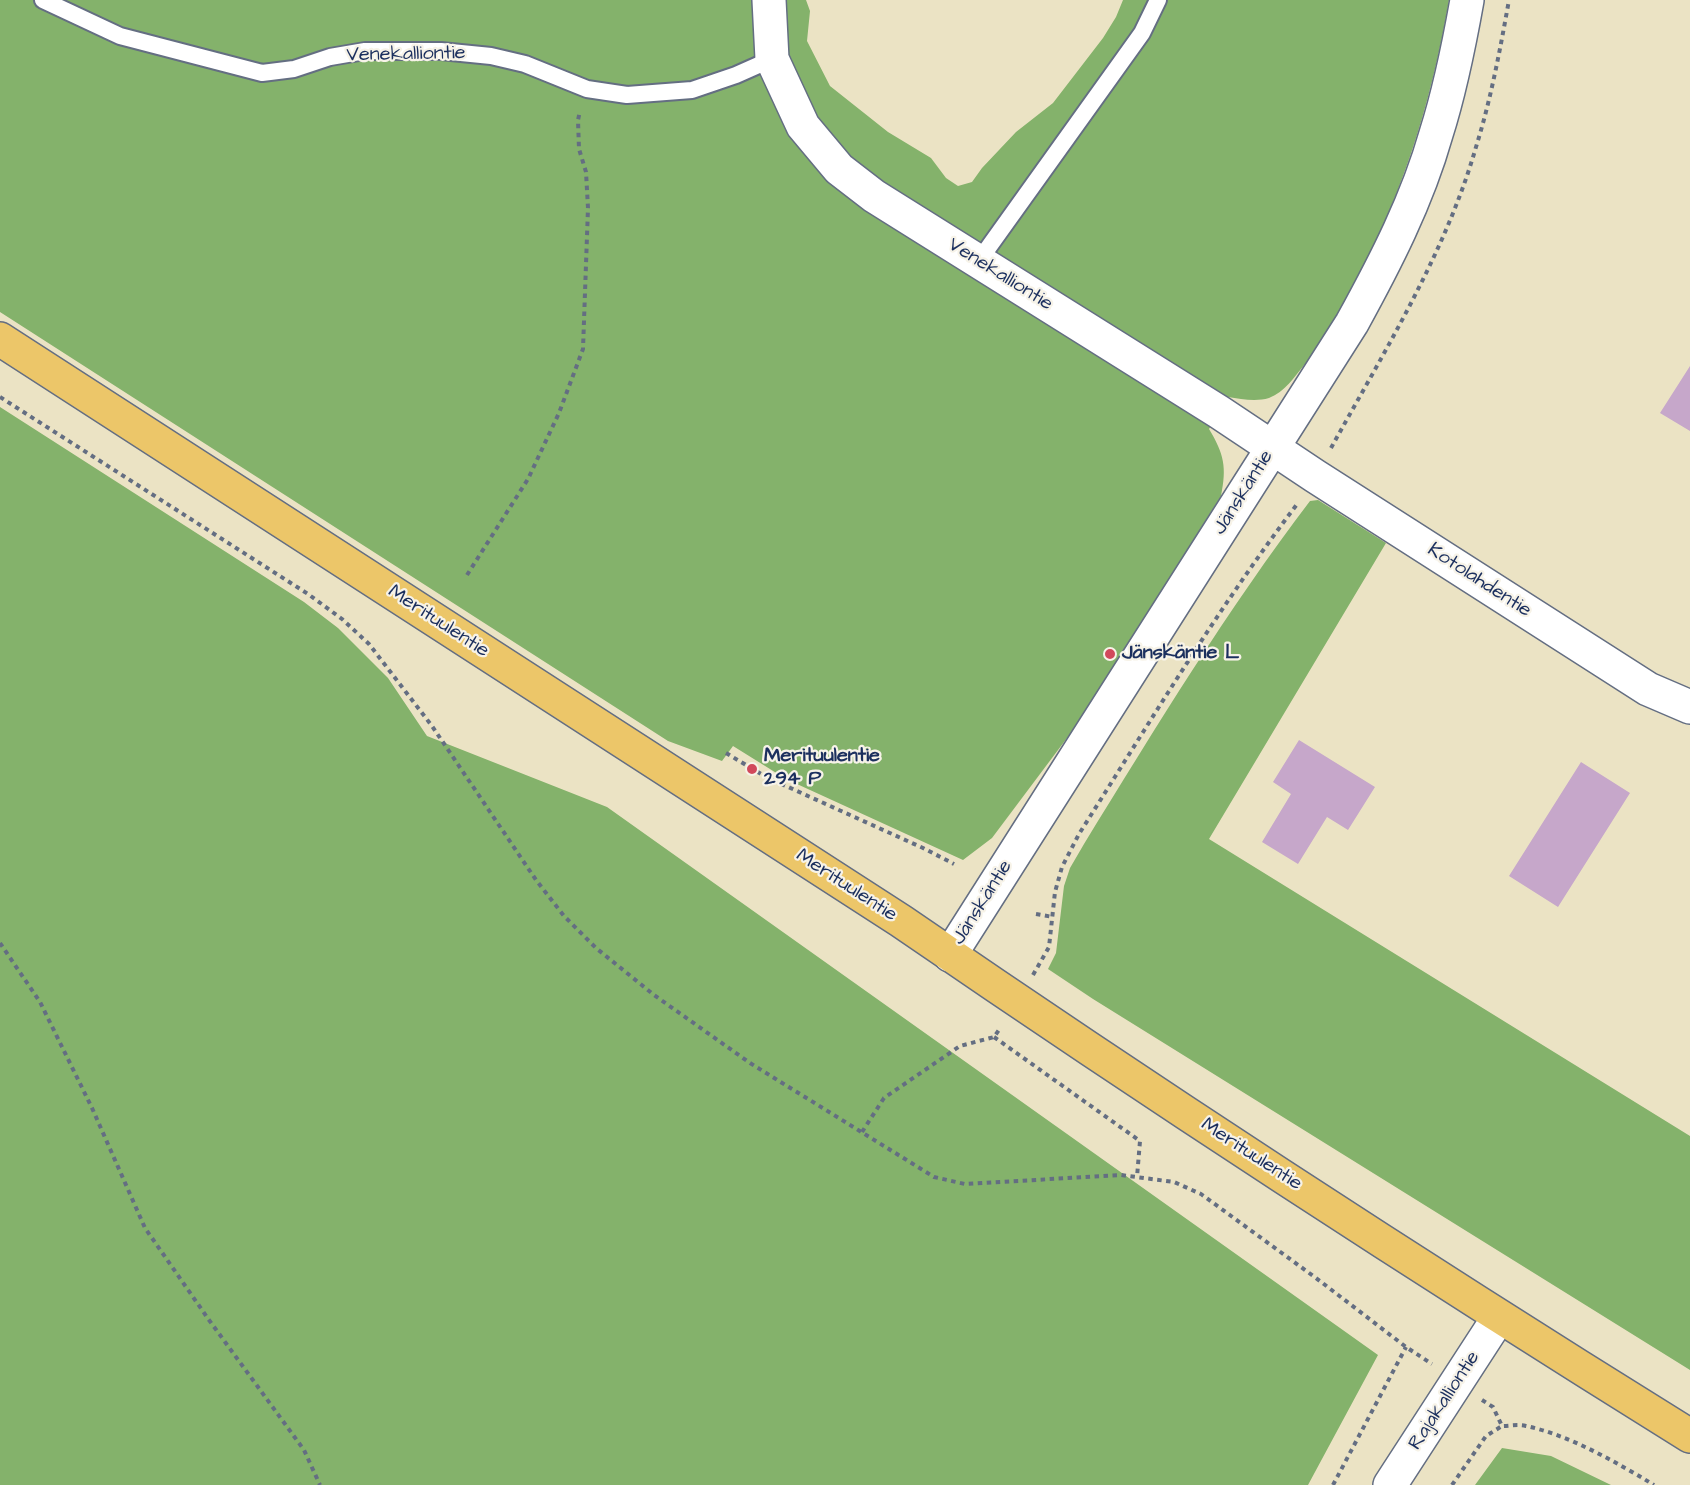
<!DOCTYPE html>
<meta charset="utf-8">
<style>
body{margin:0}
canvas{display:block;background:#ebe3c4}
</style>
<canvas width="1690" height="1485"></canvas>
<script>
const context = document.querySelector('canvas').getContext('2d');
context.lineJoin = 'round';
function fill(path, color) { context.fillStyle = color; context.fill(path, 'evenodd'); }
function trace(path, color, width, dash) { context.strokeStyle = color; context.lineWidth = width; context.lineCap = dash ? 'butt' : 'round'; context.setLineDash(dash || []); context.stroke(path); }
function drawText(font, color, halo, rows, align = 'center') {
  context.font = font + ' "Architects Daughter",sans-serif'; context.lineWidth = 4.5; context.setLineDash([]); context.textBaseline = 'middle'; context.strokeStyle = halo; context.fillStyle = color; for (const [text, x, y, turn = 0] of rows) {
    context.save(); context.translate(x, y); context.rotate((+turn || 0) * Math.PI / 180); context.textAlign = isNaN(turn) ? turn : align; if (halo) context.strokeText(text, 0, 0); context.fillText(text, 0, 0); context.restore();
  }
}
const forest = new Path2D(`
 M 0,0 L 806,0 L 810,11 L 807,41 L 830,86 L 888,132 L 931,158 L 946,178 L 958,186 L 972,182 L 982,168 L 1016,132 L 1053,103 L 1103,38 L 1116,17 L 1123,0 L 1449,0 C 1431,106 1398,210 1344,303 C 1331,324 1320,345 1305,364 C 1294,377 1285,392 1269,398 C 1256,402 1241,399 1228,397 L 1209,429 C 1224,454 1227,467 1221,496 L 1085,714 L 992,838 L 963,860 L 786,779 L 733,746 L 722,761 L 668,741 L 0,312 Z
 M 0,407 L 304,602 L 338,628 L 388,678 L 427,736 L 607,807 L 1378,1355 L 1308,1485 L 0,1485 Z
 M 1318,500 L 1386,543 L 1209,839 L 1690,1136 L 1690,1370 L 1093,999 L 1048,969 L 1056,953 L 1064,886 L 1070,868 L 1084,844 C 1156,727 1227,610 1310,501 Z
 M 1502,1448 L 1551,1456 L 1611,1485 L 1475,1485 Z`);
const building = new Path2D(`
 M 1690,366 L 1690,431 L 1660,413 Z
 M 1299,740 L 1375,787 L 1348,830 L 1327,817 L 1298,864 L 1262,842 L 1291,794 L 1273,782 Z
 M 1581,762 L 1630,793 L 1558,907 L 1509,876 Z`);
const path = new Path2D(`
 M 0,397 L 308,594 L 342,619 L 369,644 L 432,726 L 536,880 L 564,916 L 596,948 L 654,995 L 750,1063 L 934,1177 L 965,1184 L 1121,1175 L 1174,1182 L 1201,1194 L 1316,1278 L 1406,1347 L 1432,1364
 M 1331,448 C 1384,352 1446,252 1476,147 C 1491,99 1500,50 1509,0
 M 467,575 L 528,479 L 559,413 L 583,349 L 588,208 L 586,172 L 579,149 L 578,120 L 580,111
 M 726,753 L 766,777 L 923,848 L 954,864
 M 1036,914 L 1053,917
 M 0,943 L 40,1002 L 92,1108 L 145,1228 L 209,1320 L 304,1450 L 320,1485
 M 1033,975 L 1049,947 L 1055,892 L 1062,867 L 1079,834 C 1150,722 1218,608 1298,503
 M 994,1037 L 1140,1141 L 1137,1177
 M 862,1132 L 884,1098 L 960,1046 L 994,1037 L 1001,1027
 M 1482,1400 L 1493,1407 L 1502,1426 C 1510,1426 1518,1424 1526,1426 C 1569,1435 1616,1462 1654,1485
 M 1333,1485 L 1406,1347
 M 1452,1485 L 1486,1436 L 1502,1426`);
const service = new Path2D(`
 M 43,0 L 120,36 L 262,73 L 294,69 L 330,57 L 365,51 L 441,51 L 491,56 L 525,64 L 587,89 L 627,95 L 692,90 L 736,75 L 772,59
 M 978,262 L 1142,33 L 1158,0`);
const minor = new Path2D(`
 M 769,0 L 772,59 L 803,126 L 839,169 L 874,196 L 1219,412 L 1315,476 L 1648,689 L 1690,707
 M 950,955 L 1352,323 C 1385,263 1417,201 1436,134 C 1450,90 1459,45 1467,0`);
const tertiary = new Path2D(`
 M 1390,1485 L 1499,1317`);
const primary = new Path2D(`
 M 0,339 L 901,921 C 1160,1099 1423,1270 1690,1436`);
const markers = [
 [1110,654,6,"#d1495b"],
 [752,769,6,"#d1495b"]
];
const streetNames = [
 ["Venekalliontie",406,55,-1],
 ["Venekalliontie",1000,275,32],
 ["Jänskäntie",1244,493,-58],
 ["Kotolahdentie",1479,581,33],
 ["Merituulentie",438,622,33],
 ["Merituulentie",846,886,33],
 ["Jänskäntie",983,903,-58],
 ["Merituulentie",1251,1155,33],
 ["Rajakalliontie",1445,1401,-57]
];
const poiNames = [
 ["Jänskäntie L",1122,654],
 ["Merituulentie",764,757],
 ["294 P",764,780]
];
fill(forest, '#84b26b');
fill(building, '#c6a7ca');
trace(service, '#646e82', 20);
trace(minor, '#646e82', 36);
trace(tertiary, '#646e82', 36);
trace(primary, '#646e82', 36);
trace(path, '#646e82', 4, [4.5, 4.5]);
trace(service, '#fff', 16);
trace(minor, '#fff', 33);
trace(tertiary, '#fff', 33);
trace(primary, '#ecc669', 33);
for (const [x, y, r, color] of markers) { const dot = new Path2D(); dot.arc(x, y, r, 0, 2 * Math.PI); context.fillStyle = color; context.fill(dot); trace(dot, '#f7f3e8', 2); }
drawText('20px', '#1b2f5e', '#f7f3e8', streetNames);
drawText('bold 20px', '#1b2f5e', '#f7f3e8', poiNames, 'left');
</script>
